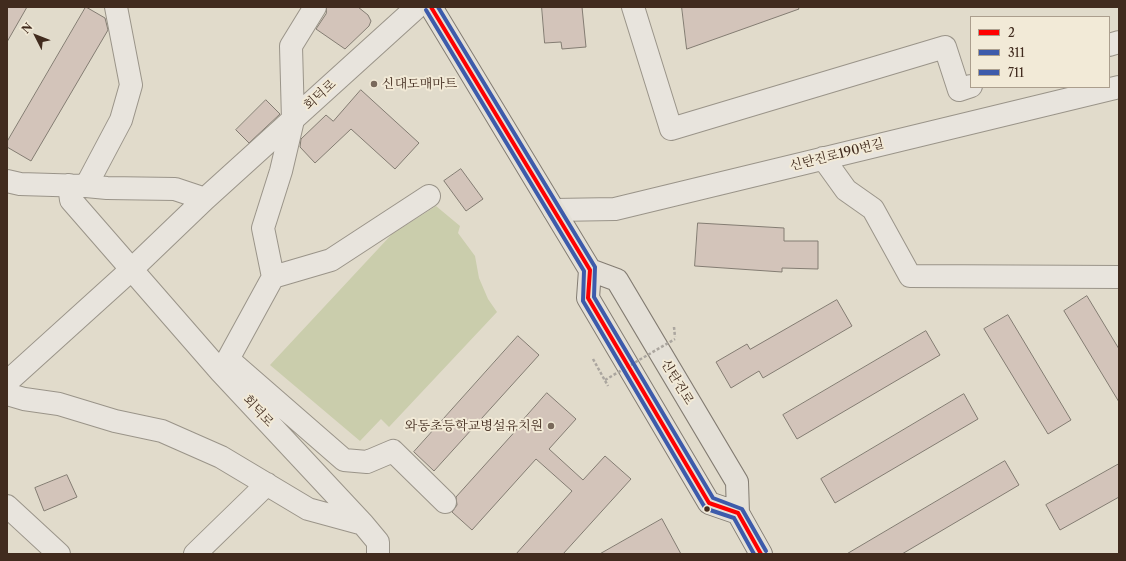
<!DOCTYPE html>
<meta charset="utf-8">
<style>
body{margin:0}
#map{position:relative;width:1126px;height:561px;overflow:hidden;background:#e1dbcb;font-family:"Libre Caslon Text",serif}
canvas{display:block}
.frame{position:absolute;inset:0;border:8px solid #412b1e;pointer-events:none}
.legend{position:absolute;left:970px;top:16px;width:140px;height:72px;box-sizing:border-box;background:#f2ead7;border:1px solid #ab9e8d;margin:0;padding:5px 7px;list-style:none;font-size:12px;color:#412b1e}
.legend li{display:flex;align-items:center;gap:8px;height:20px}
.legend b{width:20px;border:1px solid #ab9e8d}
.north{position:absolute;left:16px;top:16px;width:40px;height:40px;-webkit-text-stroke:3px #f2ead7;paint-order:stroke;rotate:312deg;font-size:11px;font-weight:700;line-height:16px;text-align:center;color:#412b1e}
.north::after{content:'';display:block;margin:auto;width:14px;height:18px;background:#412b1e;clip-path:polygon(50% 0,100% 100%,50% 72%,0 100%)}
</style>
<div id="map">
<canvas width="1126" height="561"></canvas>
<div class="frame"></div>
<ul class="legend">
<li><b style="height:5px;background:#f00"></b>2</li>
<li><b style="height:5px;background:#3d5bab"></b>311</li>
<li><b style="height:5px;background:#3d5bab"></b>711</li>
</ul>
<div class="north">N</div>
</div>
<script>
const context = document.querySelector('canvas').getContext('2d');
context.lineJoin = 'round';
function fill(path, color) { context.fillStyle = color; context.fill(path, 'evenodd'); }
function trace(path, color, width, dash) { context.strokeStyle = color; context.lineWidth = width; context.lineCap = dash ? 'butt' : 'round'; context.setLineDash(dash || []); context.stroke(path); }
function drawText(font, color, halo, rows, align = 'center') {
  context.font = font + ' "Libre Caslon Text","Noto Serif KR",serif'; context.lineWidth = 4; context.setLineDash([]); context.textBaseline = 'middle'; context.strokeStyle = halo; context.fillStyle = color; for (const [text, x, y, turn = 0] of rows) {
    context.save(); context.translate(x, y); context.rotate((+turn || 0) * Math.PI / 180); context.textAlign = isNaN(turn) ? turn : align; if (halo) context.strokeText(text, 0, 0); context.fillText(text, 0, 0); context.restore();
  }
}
const green = new Path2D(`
 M 436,206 L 460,226 L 458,233 L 475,256 L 479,278 L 488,299 L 497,312 L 389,427 L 381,419 L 360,441 L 270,365 L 392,234 Z`);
const building = new Path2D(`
 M 7,7 L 27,7 L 7,42 Z
 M 86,7 L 105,18 L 108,30 L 31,161 L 7,147 L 7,142 Z
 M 327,7 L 358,7 L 368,15 L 371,21 L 369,26 L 345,49 L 316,29 L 326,14 Z
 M 542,7 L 582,7 L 586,47 L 562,49 L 561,42 L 545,43 Z
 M 682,7 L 798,7 L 799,9 L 687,49 Z
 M 361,90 L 419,143 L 395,169 L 351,129 L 315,163 L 300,147 L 301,139 L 326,115 L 333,121 Z
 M 266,100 L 280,114 L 249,143 L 236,130 Z
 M 461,169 L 483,199 L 466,211 L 444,181 Z
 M 698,223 L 784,228 L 784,241 L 818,241 L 818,269 L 782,268 L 782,272 L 695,266 Z
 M 1087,296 L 1119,349 L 1119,402 L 1064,311 Z
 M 837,300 L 852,326 L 763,378 L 759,371 L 731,388 L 716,362 L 747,344 L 750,349 Z
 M 1008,315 L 1071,420 L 1048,434 L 984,329 Z
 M 926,331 L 940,355 L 797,439 L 783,415 Z
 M 518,336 L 539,355 L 434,471 L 414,452 Z
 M 547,393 L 576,419 L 549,449 L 583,480 L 605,456 L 631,479 L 563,554 L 516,554 L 572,491 L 536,459 L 472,530 L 452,512 L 457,505 L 456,497 L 519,427 L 518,426 Z
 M 964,394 L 978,419 L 835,503 L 821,479 Z
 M 1005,461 L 1019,485 L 902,554 L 847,554 Z
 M 1119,464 L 1119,497 L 1060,530 L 1046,505 Z
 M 67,475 L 77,497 L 44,511 L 35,488 Z
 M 662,519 L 681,554 L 600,554 Z`);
const path = new Path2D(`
 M 674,327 L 675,337
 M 593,359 L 608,386`);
const minor = new Path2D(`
 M 633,7 L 671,129 L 945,47 L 959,90 L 971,86
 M 1109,45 L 1119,42
 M 823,158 L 846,190 L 873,209 L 910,276 L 1119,277
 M 7,181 L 20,184 L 86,186 L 121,120 L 131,85 L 116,7
 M 69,185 L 71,200 L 221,372 L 363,524 L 378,542 L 378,554
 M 86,186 L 107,188 L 175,189 L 205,199
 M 554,210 L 615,209 L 1119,87
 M 273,277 L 331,260 L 429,196
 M 228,359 L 344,460 L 367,462 L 393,451 L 445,502
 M 221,372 L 273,277 L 263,228 L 281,171 L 293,120 L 291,46 L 315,7
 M 7,382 L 132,269 L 205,199 L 417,7
 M 7,394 L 24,399 L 59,404 L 115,421 L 162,431 L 221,457 L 308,509 L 363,524
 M 7,506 L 59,554
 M 195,554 L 267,484`);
const major = new Path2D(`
 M 431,7 L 590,270 L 588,298 L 709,503 L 738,513
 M 590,270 L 617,280 L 737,482 L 738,513 L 761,554`);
const pathBridge = new Path2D(`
 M 605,380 L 675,339`);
const bus1 = new Path2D(`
 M 431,7 L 590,270 L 588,298 L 709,503 L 738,513 L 761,554`);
const bus2 = new Path2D(`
 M 426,10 L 584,271 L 583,301 L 704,506 L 707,509 L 734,518 L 754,554`);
const bus3 = new Path2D(`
 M 438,7 L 595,267 L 594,297 L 713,498 L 742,509 L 766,551`);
const markers = [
 [374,84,4,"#79695b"],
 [551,426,4,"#79695b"],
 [707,509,3.5,"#412b1e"]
];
const poiNames = [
 ["신대도매마트",382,84],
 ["와동초등학교병설유치원",543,426,"right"]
];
const streetNames = [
 ["회덕로",320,95,-42],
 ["신탄진로190번길",837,155,-14],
 ["신탄진로",677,382,59],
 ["회덕로",258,411,47]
];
fill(green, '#cacdac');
fill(building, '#d3c4ba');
trace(building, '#837c72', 1);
trace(minor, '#9a9489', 24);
trace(major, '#837c72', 24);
trace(path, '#aba69f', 2.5, [3, 2]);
trace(minor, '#e8e4dd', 22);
trace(major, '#e4e0d7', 22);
trace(pathBridge, '#aba69f', 2.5, [3, 2]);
trace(bus1, '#f00', 4);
trace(bus2, '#3d5bab', 4);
trace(bus3, '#3d5bab', 4);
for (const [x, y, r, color] of markers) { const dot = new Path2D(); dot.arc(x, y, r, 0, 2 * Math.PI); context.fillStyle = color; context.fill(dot); trace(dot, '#f2ead7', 1.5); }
drawText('13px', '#412b1e', '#f2ead7', poiNames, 'left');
drawText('13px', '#412b1e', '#f2ead7', streetNames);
</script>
